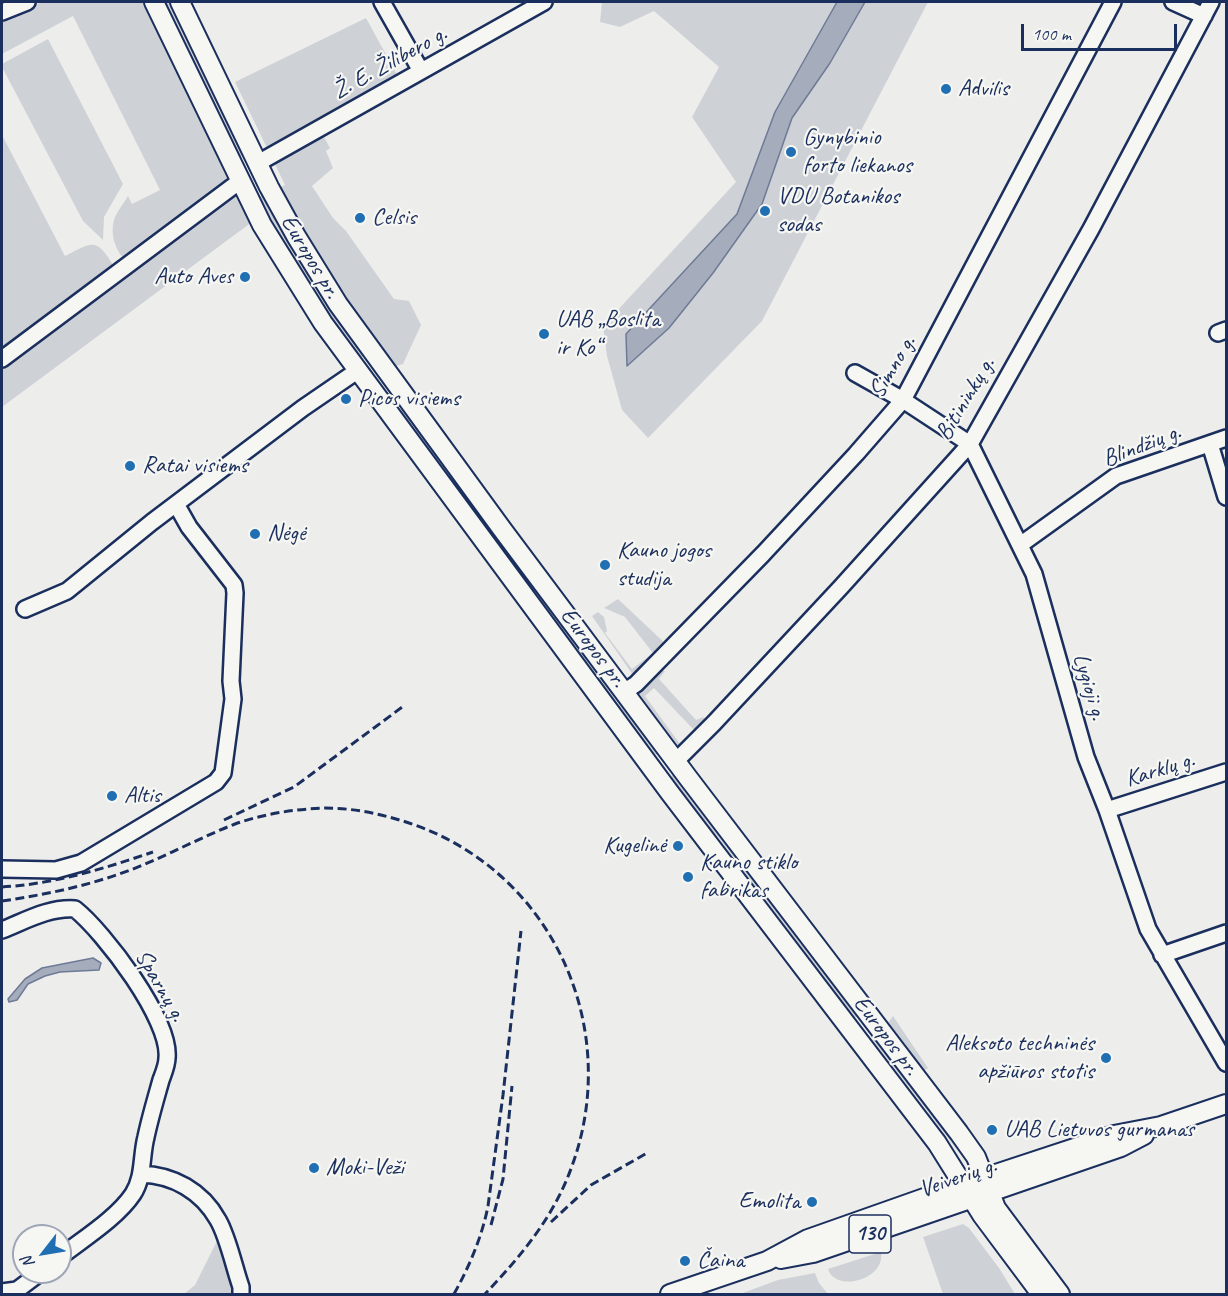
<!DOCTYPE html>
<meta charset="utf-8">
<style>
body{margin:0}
#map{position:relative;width:1228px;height:1296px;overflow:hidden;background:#edeeec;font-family:Caveat,sans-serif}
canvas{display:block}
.frame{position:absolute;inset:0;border:3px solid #1b2f5e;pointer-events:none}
.north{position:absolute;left:12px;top:1224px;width:60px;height:60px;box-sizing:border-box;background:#f6f6f2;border:2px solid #9ea6b7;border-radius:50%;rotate:239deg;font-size:16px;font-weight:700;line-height:24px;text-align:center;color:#1b2f5e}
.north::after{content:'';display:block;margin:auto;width:21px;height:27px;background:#1f6fb2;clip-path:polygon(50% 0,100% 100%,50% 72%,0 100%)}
.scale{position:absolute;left:1021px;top:24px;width:156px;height:27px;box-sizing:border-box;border:3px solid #1b2f5e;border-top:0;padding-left:8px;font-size:18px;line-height:21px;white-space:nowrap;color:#1b2f5e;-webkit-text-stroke:4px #f6f6f2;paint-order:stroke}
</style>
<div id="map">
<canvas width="1228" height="1296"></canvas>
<div class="frame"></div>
<div class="north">N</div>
<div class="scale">100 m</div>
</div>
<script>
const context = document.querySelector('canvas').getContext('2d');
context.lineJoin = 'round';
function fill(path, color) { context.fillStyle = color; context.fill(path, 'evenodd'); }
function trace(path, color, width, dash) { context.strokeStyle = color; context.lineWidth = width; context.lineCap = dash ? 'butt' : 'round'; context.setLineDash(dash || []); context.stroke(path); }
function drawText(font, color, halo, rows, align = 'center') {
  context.font = font + ' Caveat,sans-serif'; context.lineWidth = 4.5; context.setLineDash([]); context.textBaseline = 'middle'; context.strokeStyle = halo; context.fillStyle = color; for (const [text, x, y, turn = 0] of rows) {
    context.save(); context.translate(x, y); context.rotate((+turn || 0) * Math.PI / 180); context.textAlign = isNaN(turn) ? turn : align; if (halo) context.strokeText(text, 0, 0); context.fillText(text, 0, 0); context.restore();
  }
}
const green = new Path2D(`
 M 42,2 L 146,2 L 228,173 L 225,183 L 128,262 C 115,253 109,232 115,217 C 118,210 124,203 128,196 L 132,204 L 160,190 L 73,16 L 2,54 L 2,19 Z
 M 160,2 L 173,2 L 245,151 L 241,157 L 237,157 Z
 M 602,2 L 928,2 L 762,321 L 648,438 L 622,410 L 607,356 L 603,326 L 736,182 L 692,117 L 719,67 L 654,11 L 620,27 L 600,22 Z
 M 366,18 L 401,82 L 319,128 L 330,148 L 326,151 L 333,168 L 312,186 L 333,218 L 346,231 L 394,299 L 409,301 L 421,325 L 403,364 L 396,366 L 391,365 L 354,316 L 277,189 L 285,185 L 235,82 Z
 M 48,39 L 123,184 L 104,217 L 103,240 L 83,221 L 2,67 L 2,64 Z
 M 2,135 L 65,256 C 93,242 96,236 115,268 L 2,353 Z
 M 266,194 L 362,350 L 364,355 L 361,358 L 355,358 L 255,198 Z
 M 235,195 L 238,196 L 252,222 L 2,407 L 2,366 L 230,196 Z
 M 401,409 L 405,409 L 439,456 L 435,461 L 398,412 Z
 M 454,475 L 660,756 L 655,754 L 578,651 L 541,610 L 448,480 Z
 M 618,599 L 668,646 L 635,678 L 592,616 L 598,612 L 604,617 L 607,631 L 605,633 L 632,669 L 653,653 L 625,617 L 604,608 Z
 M 656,671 L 665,671 L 659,679 L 696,720 L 703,717 L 705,720 L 697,730 L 693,729 L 654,688 L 645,696 L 680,744 L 675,746 L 637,694 L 639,688 Z
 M 672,775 L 678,776 L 860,1013 L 859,1017 L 854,1017 L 719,838 L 703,822 L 671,782 Z
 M 893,1016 L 928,1068 L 921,1073 L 888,1031 L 888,1023 Z
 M 873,1036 L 877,1036 L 924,1104 L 965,1158 L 964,1159 L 872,1039 Z
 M 963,1224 L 969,1228 L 999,1268 L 1015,1294 L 943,1294 L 923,1237 Z
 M 217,1241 L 233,1284 L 234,1294 L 184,1294 L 195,1285 Z
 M 881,1252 C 886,1280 835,1293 828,1269 Z
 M 815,1273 L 819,1283 L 828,1294 L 740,1294 L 778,1280 Z`);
const water = new Path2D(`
 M 837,2 L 865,2 L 830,63 L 792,118 L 762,204 L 713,273 L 669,328 L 627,366 L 626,334 L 737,214 L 775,112 Z
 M 93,958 L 101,963 L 99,970 L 60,972 L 45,976 L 28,984 L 17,1000 L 9,1002 L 8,999 L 25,979 L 42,968 Z`);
const minor = new Path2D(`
 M 382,2 L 421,71
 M 1173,2 L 1204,16
 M 2,12 L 27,2
 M 258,163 L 544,2
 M 1218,333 L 1226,330
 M 2,359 L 240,181
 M 855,373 L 903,400 L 970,444 L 1034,574 L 1086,757 L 1107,810 L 1148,929 L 1226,1063
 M 1210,444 L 1226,497
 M 1020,545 L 1116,476 L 1226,438
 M 25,609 L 67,591 L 152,522 L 303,408 L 357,371
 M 624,692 L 636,684 L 763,554 L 856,454 L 903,400 L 1113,2
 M 676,761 L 714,723 L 841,587 L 970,444 L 1091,229 L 1211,2
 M 1107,810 L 1226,772
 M 2,869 L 56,870 L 81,863 L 216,782 L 223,773 L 233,699 L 231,681 L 235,593 L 234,585 L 189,527 L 176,504
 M 2,930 C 25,921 49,907 75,909 C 104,932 171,1020 167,1058 C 167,1065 164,1072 161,1080 C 156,1098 150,1118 146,1137 C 141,1156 144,1177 133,1194 C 117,1218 83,1239 60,1257
 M 1162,955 L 1226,933
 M 141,1174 C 173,1175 202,1191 218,1220 C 228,1237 234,1267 241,1287 L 241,1294
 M 2,1292 L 17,1290 L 41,1272`);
const major = new Path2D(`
 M 154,2 L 262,225 L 323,323 L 670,793 L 937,1143 L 982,1215 L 1041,1294
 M 180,2 L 269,187 L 296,236 L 338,304 L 502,529 L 689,779 L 959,1133 L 976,1157 L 996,1208 L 1060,1294
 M 781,1259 L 813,1253 L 1121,1147 L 1144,1135
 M 670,1294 L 767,1261 L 808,1239 L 944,1191 L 1114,1135 L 1161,1126 L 1226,1104`);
const rail = new Path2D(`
 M 224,820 L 294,787 L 405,705
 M 2,887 C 54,884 103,869 153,852
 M 2,901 C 50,894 97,884 143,865 C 174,852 204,836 235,824 C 263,814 295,809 325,808 C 353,808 382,814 409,823 C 551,870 623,1026 572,1166 C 554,1217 521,1256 485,1294
 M 551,1222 L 591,1185 L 647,1153
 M 491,1225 L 503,1179 L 512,1086
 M 454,1294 C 469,1267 482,1237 488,1206 L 503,1095 L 521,931`);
const markers = [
 [946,89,6,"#1f6fb2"],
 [791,152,6,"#1f6fb2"],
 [765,211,6,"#1f6fb2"],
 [360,218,6,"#1f6fb2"],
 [245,277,6,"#1f6fb2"],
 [544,334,6,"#1f6fb2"],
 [346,399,6,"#1f6fb2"],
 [130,466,6,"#1f6fb2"],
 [255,534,6,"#1f6fb2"],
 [605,565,6,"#1f6fb2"],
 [112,796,6,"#1f6fb2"],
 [678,846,6,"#1f6fb2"],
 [688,877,6,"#1f6fb2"],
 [1106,1058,6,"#1f6fb2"],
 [992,1130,6,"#1f6fb2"],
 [314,1168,6,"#1f6fb2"],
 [812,1202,6,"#1f6fb2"],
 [685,1261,6,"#1f6fb2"]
];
const shields = [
 [870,1234,42]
];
const shieldNames = [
 ["130",870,1234]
];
const streetNames = [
 ["Ž. E. Žilibero g.",390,63,-29],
 ["Europos pr.",310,257,59],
 ["Simno g.",893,367,-59],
 ["Bitininkų g.",966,399,-59],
 ["Blindžių g.",1142,446,-21],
 ["Europos pr.",593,648,53],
 ["Lygioji g.",1089,687,74],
 ["Karklų g.",1160,770,-17],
 ["Sparnų g.",160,986,60],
 ["Europos pr.",886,1036,53],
 ["Veiverių g.",958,1178,-19]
];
const poiNames = [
 ["Advilis",958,89],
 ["Gynybinio",803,138],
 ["forto liekanos",803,166],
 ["VDU Botanikos",777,197],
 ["sodas",777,225],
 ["Celsis",372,218],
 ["Auto Aves",233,277,"right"],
 ["UAB „Boslita",556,320],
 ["ir Ko“",556,348],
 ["Picos visiems",358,399],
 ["Ratai visiems",142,466],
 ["Nėgė",267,534],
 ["Kauno jogos",617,551],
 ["studija",617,579],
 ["Altis",124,796],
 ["Kugelinė",666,846,"right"],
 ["Kauno stiklo",700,863],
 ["fabrikas",700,891],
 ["Aleksoto techninės",1094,1044,"right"],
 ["apžiūros stotis",1094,1072,"right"],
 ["UAB Lietuvos gurmanas",1004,1130],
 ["Moki-Veži",326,1168],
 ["Emolita",800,1202,"right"],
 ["Čaina",697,1261]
];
fill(green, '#ced2d7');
fill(water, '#a5acbc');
trace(water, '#6e7a96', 1.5);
trace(minor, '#1b2f5e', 20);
trace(major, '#1b2f5e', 22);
trace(minor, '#f6f6f2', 15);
trace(major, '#f6f6f2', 18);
trace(rail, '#1b2f5e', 3, [9, 4.5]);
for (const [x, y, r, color] of markers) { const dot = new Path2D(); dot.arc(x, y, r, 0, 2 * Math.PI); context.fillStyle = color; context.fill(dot); trace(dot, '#f6f6f2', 2); }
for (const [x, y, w] of shields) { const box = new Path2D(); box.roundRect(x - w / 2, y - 19, w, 38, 4.5); context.fillStyle = '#f6f6f2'; context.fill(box); trace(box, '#1b2f5e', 1.5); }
drawText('bold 22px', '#1b2f5e', null, shieldNames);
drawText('24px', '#1b2f5e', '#f6f6f2', streetNames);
drawText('24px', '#1b2f5e', '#f6f6f2', poiNames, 'left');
</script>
